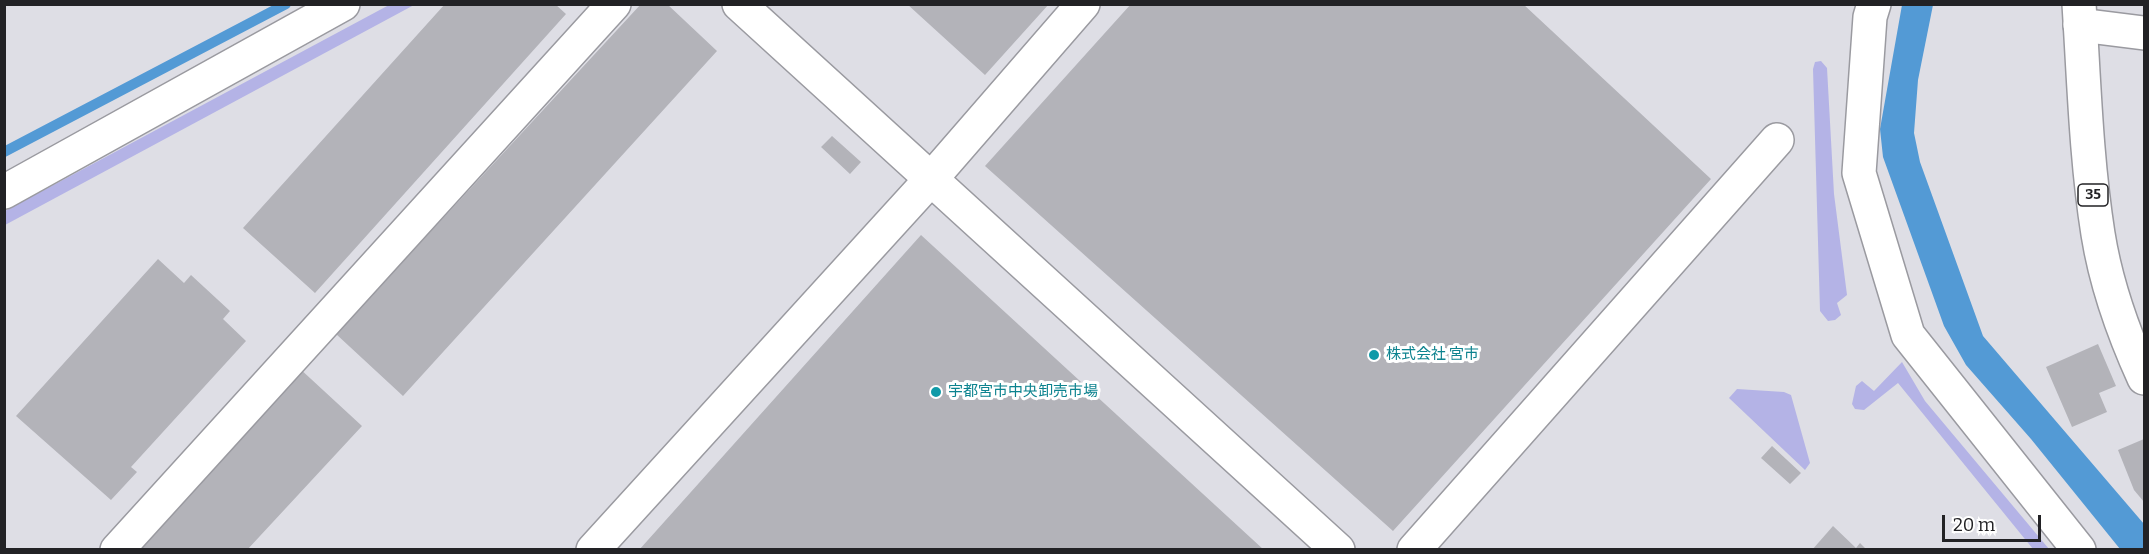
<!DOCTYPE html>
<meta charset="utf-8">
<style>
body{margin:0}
#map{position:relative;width:2149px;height:554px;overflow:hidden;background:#dedee5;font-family:Bitter,serif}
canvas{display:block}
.frame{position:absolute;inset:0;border:6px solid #222225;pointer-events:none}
.scale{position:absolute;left:1942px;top:515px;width:99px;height:27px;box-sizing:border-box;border:3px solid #222225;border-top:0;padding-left:8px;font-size:18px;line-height:21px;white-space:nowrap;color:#222225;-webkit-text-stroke:4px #fff;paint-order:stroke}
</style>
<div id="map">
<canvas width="2149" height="554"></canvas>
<div class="frame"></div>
<div class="scale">20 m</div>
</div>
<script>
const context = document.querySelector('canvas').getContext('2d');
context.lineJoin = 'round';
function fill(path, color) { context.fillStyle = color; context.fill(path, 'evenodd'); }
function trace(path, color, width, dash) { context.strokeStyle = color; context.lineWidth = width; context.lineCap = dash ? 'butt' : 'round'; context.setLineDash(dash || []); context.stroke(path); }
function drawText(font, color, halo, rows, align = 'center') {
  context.font = font + ' Bitter,"Noto Sans JP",serif'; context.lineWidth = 6; context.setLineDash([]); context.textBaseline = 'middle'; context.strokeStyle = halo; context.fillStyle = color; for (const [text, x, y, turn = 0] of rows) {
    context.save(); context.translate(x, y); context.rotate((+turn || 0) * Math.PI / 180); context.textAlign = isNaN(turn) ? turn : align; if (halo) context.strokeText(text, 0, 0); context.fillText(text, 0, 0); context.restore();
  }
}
const green = new Path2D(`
 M 389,5 L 414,5 L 5,225 L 5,211 Z
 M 1821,61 L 1827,68 L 1834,194 L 1847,295 L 1837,303 L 1841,315 L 1835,320 L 1828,321 L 1820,311 L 1813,69 L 1815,62 Z
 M 1902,362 L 1925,401 L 2049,549 L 2033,549 L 1898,383 L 1864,410 L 1855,409 L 1852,404 L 1856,386 L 1862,381 L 1874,391 Z
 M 1737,389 L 1784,392 L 1791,395 L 1810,463 L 1805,470 L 1729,398 Z`);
const water = new Path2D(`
 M 1902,5 L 1933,5 L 1918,80 L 1914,133 L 1920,162 L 1983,336 L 2144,524 L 2144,549 L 2120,549 L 2031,439 L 1966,365 L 1944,326 L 1883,157 L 1880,129 Z`);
const stream = new Path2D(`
 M 4,152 L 286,4`);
const building = new Path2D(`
 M 445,4 L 555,4 L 566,14 L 315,293 L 243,228 Z
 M 641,4 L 667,4 L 717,51 L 403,396 L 336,334 Z
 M 907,4 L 1049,4 L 985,75 Z
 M 1131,4 L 1523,4 L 1711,179 L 1393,531 L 985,166 Z
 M 832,136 L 861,162 L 850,174 L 821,147 Z
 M 921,235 L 1264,550 L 639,550 Z
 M 158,259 L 184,283 L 191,275 L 230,311 L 223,319 L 246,341 L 131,467 L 137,472 L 111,500 L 16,416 Z
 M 2098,344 L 2116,386 L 2099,393 L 2107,412 L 2072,427 L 2046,367 Z
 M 298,367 L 362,426 L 247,550 L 129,550 Z
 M 2144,439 L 2144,502 L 2134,490 L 2118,450 Z
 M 1772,446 L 1801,473 L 1790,484 L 1761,458 Z
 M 1833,526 L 1856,548 L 1860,543 L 1867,550 L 1812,550 Z`);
const minor = new Path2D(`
 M 739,4 L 1338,550
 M 1874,4 L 1870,17 L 1859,173 L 1908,335 L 2079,550
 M 2080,25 L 2144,33
 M 4,192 L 343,4
 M 117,550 L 614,4
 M 593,550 L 931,179 L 1083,4
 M 1414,550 L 1777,140`);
const major = new Path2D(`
 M 2079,4 C 2084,81 2086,158 2098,234 C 2106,284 2123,332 2144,378`);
const markers = [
 [1374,355,6,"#0f9aa8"],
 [936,392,6,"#0f9aa8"]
];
const shields = [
 [2093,195,30]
];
const shieldNames = [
 ["35",2093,195]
];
const cultureNames = [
 ["株式会社 宮市",1386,355],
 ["宇都宮市中央卸売市場",948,392]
];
fill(green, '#b4b3e6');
fill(water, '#539ad5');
trace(stream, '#539ad5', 10);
fill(building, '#b3b3b9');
trace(minor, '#9a9aa0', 36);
trace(major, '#9a9aa0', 36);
trace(minor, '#fff', 33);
trace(major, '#fff', 33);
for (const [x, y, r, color] of markers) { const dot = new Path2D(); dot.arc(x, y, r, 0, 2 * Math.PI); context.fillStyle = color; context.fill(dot); trace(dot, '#fff', 2); }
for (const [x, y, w] of shields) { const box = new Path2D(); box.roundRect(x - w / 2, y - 11, w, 22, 4.5); context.fillStyle = '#fff'; context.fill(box); trace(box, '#222225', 1.5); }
drawText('bold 14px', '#222225', null, shieldNames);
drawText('15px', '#0d838f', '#fff', cultureNames, 'left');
</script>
